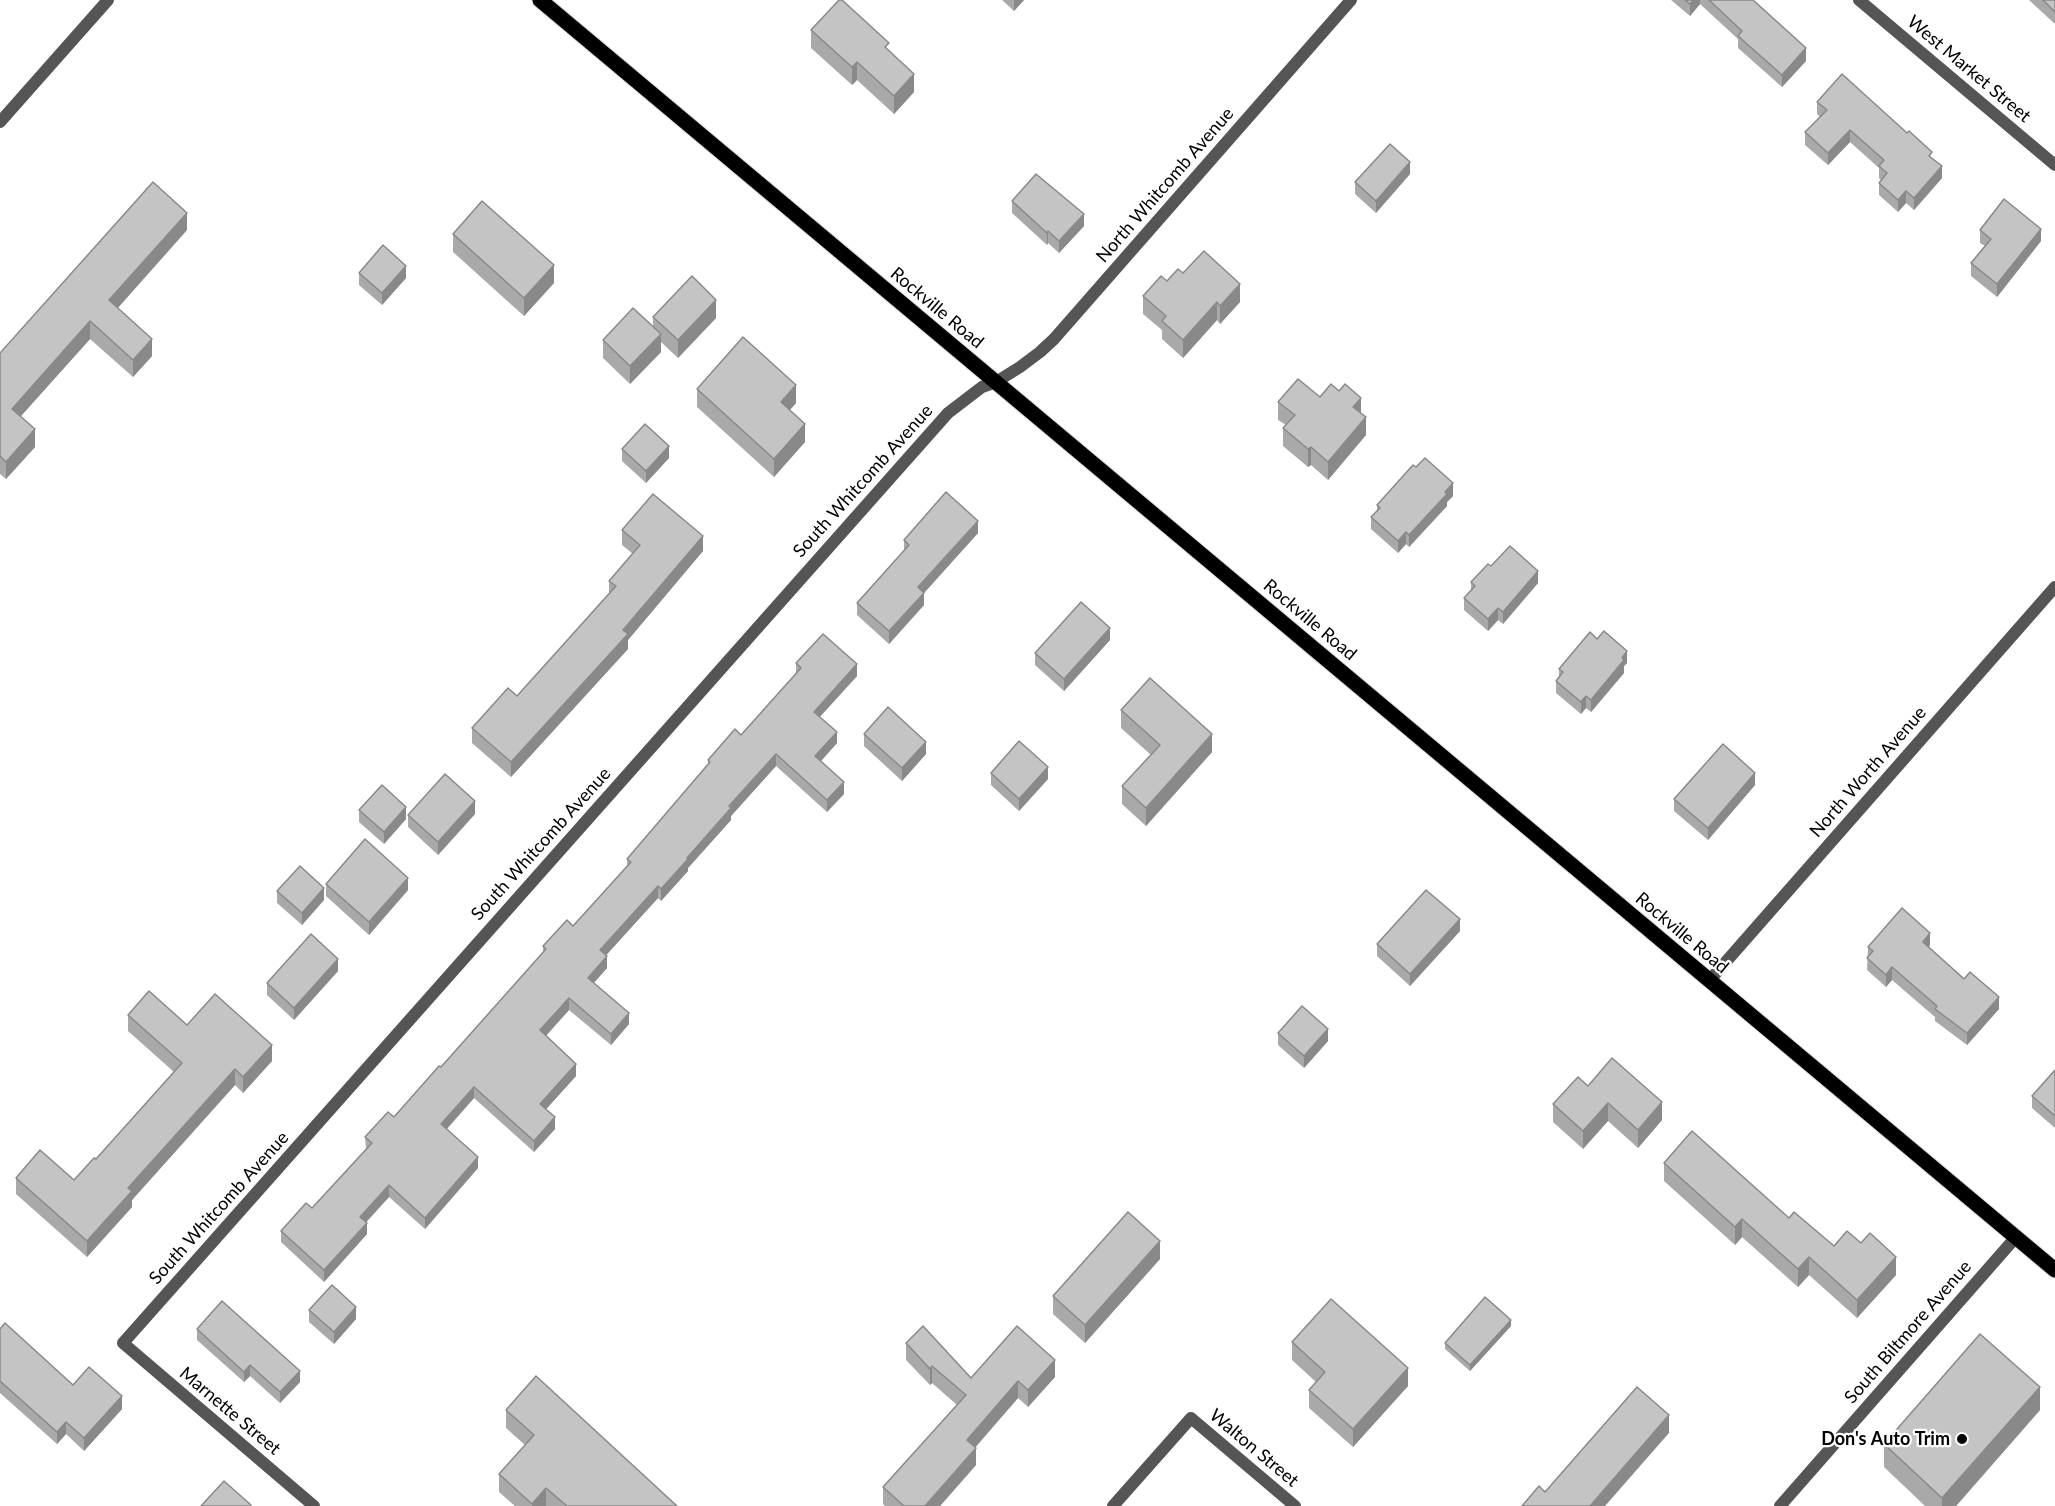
<!DOCTYPE html>
<style>
body{margin:0}
canvas{display:block;background:#fff}
</style>
<canvas width="2055" height="1506"></canvas>
<script>
const context = document.querySelector('canvas').getContext('2d');
context.lineJoin = 'round';
function trace(path, color, width, dash) { context.strokeStyle = color; context.lineWidth = width; context.lineCap = dash ? 'butt' : 'round'; context.setLineDash(dash || []); context.stroke(path); }
function fill(path, color) { context.fillStyle = color; context.fill(path, 'evenodd'); }
function drawText(font, color, halo, rows, align = 'center') {
  context.font = font + ' Lato,sans-serif'; context.lineWidth = 4.5; context.setLineDash([]); context.textBaseline = 'middle'; context.strokeStyle = halo; context.fillStyle = color; for (const [text, x, y, turn = 0] of rows) {
    context.save(); context.translate(x, y); context.rotate((+turn || 0) * Math.PI / 180); context.textAlign = isNaN(turn) ? turn : align; if (halo) context.strokeText(text, 0, 0); context.fillText(text, 0, 0); context.restore();
  }
}
const minor = new Path2D(`
 M 1859,0 L 2055,165
 M 0,122 L 108,0
 M 1709,981 L 2055,587
 M 314,1506 L 123,1343 L 948,413 L 982,387 L 996,382 L 1020,367 L 1040,352 L 1054,339 L 1351,0
 M 1113,1506 L 1191,1418 L 1295,1506
 M 1780,1506 L 2016,1237`);
const primary = new Path2D(`
 M 540,0 L 2055,1270`);
const wall = new Path2D(`
 M 1002,0 L 1024,0 L 1014,11 Z
 M 1671,0 L 1753,0 L 1806,61 L 1782,87 L 1738,48 L 1738,39 L 1700,4 L 1690,16 Z
 M 2029,0 L 2055,0 L 2055,24 Z
 M 811,30 L 889,51 L 914,92 L 894,114 L 857,80 L 852,85 L 811,48 Z
 M 1817,102 L 1932,158 L 1942,178 L 1914,210 L 1906,203 L 1898,212 L 1879,195 L 1879,183 L 1881,180 L 1879,178 L 1879,168 L 1850,142 L 1828,165 L 1805,145 L 1805,132 L 1820,117 L 1817,114 Z
 M 1410,174 L 1376,213 L 1355,194 L 1355,182 Z
 M 1012,201 L 1084,226 L 1059,253 L 1048,243 L 1047,245 L 1012,213 Z
 M 187,230 L 117,308 L 152,356 L 133,377 L 90,339 L 21,416 L 35,447 L 6,479 L 0,474 L 0,353 Z
 M 1980,230 L 2041,241 L 1997,297 L 1971,276 L 1971,263 L 1985,246 L 1980,243 Z
 M 453,234 L 554,283 L 524,316 L 453,252 Z
 M 359,273 L 406,278 L 382,305 L 359,285 Z
 M 1183,273 L 1240,302 L 1220,324 L 1217,320 L 1183,358 L 1162,339 L 1162,330 L 1143,314 L 1143,296 L 1167,281 Z
 M 653,317 L 716,318 L 678,358 L 661,342 L 661,352 L 630,384 L 603,358 L 603,340 L 653,327 Z
 M 697,389 L 796,403 L 790,410 L 805,442 L 774,477 L 697,407 Z
 M 1320,397 L 1361,413 L 1366,435 L 1328,480 L 1311,465 L 1308,467 L 1283,446 L 1283,428 L 1286,425 L 1278,420 L 1278,402 Z
 M 622,449 L 669,458 L 646,483 L 622,461 Z
 M 1453,496 L 1447,502 L 1447,506 L 1409,547 L 1406,544 L 1398,553 L 1371,529 L 1371,517 L 1377,510 L 1377,505 Z
 M 622,530 L 703,551 L 628,640 L 628,649 L 511,777 L 472,743 L 472,728 L 517,696 L 609,593 L 609,581 L 633,554 L 622,545 Z
 M 978,533 L 924,593 L 924,605 L 889,644 L 857,615 L 857,603 L 904,551 L 904,540 Z
 M 1491,566 L 1538,583 L 1503,624 L 1498,620 L 1488,631 L 1464,610 L 1464,598 L 1471,590 L 1471,582 Z
 M 1110,640 L 1064,691 L 1035,665 L 1035,653 Z
 M 796,663 L 857,676 L 820,717 L 837,743 L 820,761 L 844,794 L 827,812 L 776,766 L 731,816 L 731,820 L 688,868 L 688,871 L 661,901 L 658,898 L 606,955 L 607,968 L 594,983 L 629,1024 L 611,1045 L 569,1010 L 546,1036 L 576,1076 L 546,1109 L 555,1129 L 534,1152 L 474,1098 L 447,1129 L 478,1168 L 425,1229 L 389,1197 L 366,1222 L 367,1234 L 324,1282 L 281,1242 L 281,1231 L 312,1208 L 366,1149 L 365,1137 L 394,1117 L 441,1067 L 543,952 L 543,946 L 573,926 L 627,866 L 627,859 L 708,765 L 708,760 L 741,735 L 796,674 Z
 M 1627,663 L 1624,666 L 1624,673 L 1591,712 L 1586,708 L 1581,714 L 1556,693 L 1556,681 L 1559,677 L 1559,669 Z
 M 1121,710 L 1212,752 L 1146,826 L 1122,804 L 1122,786 L 1151,755 L 1121,728 Z
 M 864,734 L 926,754 L 902,781 L 864,746 Z
 M 991,773 L 1048,779 L 1019,811 L 991,785 Z
 M 1755,785 L 1708,840 L 1674,811 L 1674,799 Z
 M 359,810 L 406,819 L 384,844 L 359,822 Z
 M 475,814 L 438,855 L 408,827 L 408,815 Z
 M 326,884 L 408,890 L 369,935 L 326,896 Z
 M 277,891 L 324,900 L 302,925 L 277,903 Z
 M 1460,931 L 1410,986 L 1377,956 L 1377,944 Z
 M 1930,945 L 1929,947 L 1999,1009 L 1967,1045 L 1935,1021 L 1935,1017 L 1892,980 L 1886,987 L 1867,970 L 1868,947 Z
 M 338,971 L 294,1020 L 267,995 L 267,983 Z
 M 128,1015 L 187,1025 L 272,1061 L 243,1093 L 235,1085 L 132,1200 L 132,1207 L 87,1257 L 16,1194 L 16,1178 L 74,1180 L 96,1159 L 174,1072 L 128,1031 Z
 M 1278,1033 L 1328,1041 L 1304,1068 L 1278,1045 Z
 M 2055,1070 L 2055,1128 L 2032,1108 L 2032,1096 Z
 M 1588,1086 L 1662,1120 L 1638,1148 L 1608,1121 L 1583,1149 L 1553,1122 L 1553,1104 Z
 M 1664,1163 L 1789,1218 L 1834,1246 L 1896,1275 L 1857,1318 L 1809,1275 L 1798,1287 L 1742,1237 L 1735,1245 L 1664,1181 Z
 M 1160,1259 L 1085,1343 L 1053,1314 L 1053,1296 Z
 M 309,1310 L 356,1319 L 334,1344 L 309,1322 Z
 M 1511,1326 L 1470,1371 L 1445,1349 L 1445,1343 Z
 M 0,1329 L 73,1385 L 122,1409 L 84,1451 L 66,1434 L 57,1444 L 0,1393 Z
 M 197,1329 L 300,1382 L 280,1403 L 250,1376 L 244,1382 L 197,1340 Z
 M 1292,1342 L 1408,1386 L 1353,1447 L 1309,1408 L 1309,1390 L 1316,1382 L 1292,1360 Z
 M 906,1343 L 971,1378 L 1055,1377 L 1028,1407 L 1018,1398 L 975,1447 L 976,1465 L 940,1506 L 885,1506 L 883,1504 L 883,1487 L 957,1405 L 932,1383 L 930,1385 L 906,1360 Z
 M 506,1410 L 677,1506 L 515,1506 L 499,1492 L 499,1474 L 525,1445 L 506,1428 Z
 M 2040,1410 L 1956,1506 L 1925,1506 L 1884,1467 L 1884,1444 Z`);
const shadedWall = new Path2D(`
 M 1014,0 L 1024,0 L 1014,11 Z
 M 1693,0 L 1700,0 L 1700,4 L 1690,16 L 1690,4 Z
 M 1806,48 L 1806,61 L 1782,87 L 1782,75 Z
 M 857,62 L 857,80 L 852,85 L 852,67 Z
 M 914,74 L 914,92 L 894,114 L 894,96 Z
 M 1850,130 L 1850,142 L 1828,165 L 1828,153 Z
 M 1410,162 L 1410,174 L 1376,213 L 1376,201 Z
 M 1942,166 L 1942,178 L 1914,210 L 1914,198 Z
 M 1906,191 L 1906,203 L 1898,212 L 1898,200 Z
 M 187,213 L 187,230 L 109,318 L 109,300 Z
 M 1084,214 L 1084,226 L 1059,253 L 1059,241 Z
 M 2041,229 L 2041,241 L 1997,297 L 1997,284 Z
 M 1048,231 L 1048,243 L 1047,245 L 1047,233 Z
 M 554,265 L 554,283 L 524,316 L 524,298 Z
 M 406,266 L 406,278 L 382,305 L 382,293 Z
 M 1240,284 L 1240,302 L 1220,324 L 1220,306 Z
 M 716,300 L 716,318 L 678,358 L 678,340 Z
 M 1217,302 L 1217,320 L 1183,358 L 1183,340 Z
 M 90,321 L 90,339 L 12,426 L 12,409 Z
 M 661,334 L 661,352 L 630,384 L 630,366 Z
 M 152,339 L 152,356 L 133,377 L 133,360 Z
 M 796,385 L 796,403 L 781,420 L 781,402 Z
 M 1361,398 L 1361,416 L 1353,407 Z
 M 1366,417 L 1366,435 L 1328,480 L 1328,462 Z
 M 805,424 L 805,442 L 774,477 L 774,459 Z
 M 35,429 L 35,447 L 6,479 L 6,462 Z
 M 669,446 L 669,458 L 646,483 L 646,471 Z
 M 1311,447 L 1311,465 L 1308,467 L 1308,449 Z
 M 1453,483 L 1453,496 L 1447,502 L 1447,506 L 1409,547 L 1409,535 Z
 M 978,521 L 978,533 L 924,593 L 924,605 L 889,644 L 889,631 L 918,587 Z
 M 1406,532 L 1406,544 L 1398,553 L 1398,541 Z
 M 703,536 L 703,551 L 628,640 L 628,649 L 511,777 L 511,762 Z
 M 1538,571 L 1538,583 L 1503,624 L 1503,612 Z
 M 1498,608 L 1498,620 L 1488,631 L 1488,619 Z
 M 1110,628 L 1110,640 L 1064,691 L 1064,679 Z
 M 1627,651 L 1627,663 L 1624,666 L 1624,673 L 1591,712 L 1591,700 Z
 M 857,664 L 857,676 L 814,723 L 814,712 Z
 M 1586,696 L 1586,708 L 1581,714 L 1581,702 Z
 M 837,732 L 837,743 L 815,768 L 815,756 Z
 M 1212,734 L 1212,752 L 1146,826 L 1146,808 Z
 M 926,742 L 926,754 L 902,781 L 902,768 Z
 M 776,754 L 776,766 L 731,816 L 731,820 L 688,868 L 688,871 L 661,901 L 661,889 L 729,806 Z
 M 1048,767 L 1048,779 L 1019,811 L 1019,799 Z
 M 1755,773 L 1755,785 L 1708,840 L 1708,828 Z
 M 844,782 L 844,794 L 827,812 L 827,800 Z
 M 475,801 L 475,814 L 438,855 L 438,842 Z
 M 406,807 L 406,819 L 384,844 L 384,832 Z
 M 408,878 L 408,890 L 369,935 L 369,922 Z
 M 658,886 L 658,898 L 600,962 L 600,950 Z
 M 324,888 L 324,900 L 302,925 L 302,913 Z
 M 1460,919 L 1460,931 L 1410,986 L 1410,974 Z
 M 1930,933 L 1930,945 L 1923,954 L 1923,942 Z
 M 607,956 L 607,968 L 588,989 L 588,978 Z
 M 338,959 L 338,971 L 294,1020 L 294,1008 Z
 M 1892,967 L 1892,980 L 1886,987 L 1886,975 Z
 M 1999,997 L 1999,1009 L 1967,1045 L 1967,1033 Z
 M 569,998 L 569,1010 L 540,1042 L 540,1030 Z
 M 629,1013 L 629,1024 L 611,1045 L 611,1034 Z
 M 1328,1029 L 1328,1041 L 1304,1068 L 1304,1056 Z
 M 272,1045 L 272,1061 L 243,1093 L 243,1077 Z
 M 576,1064 L 576,1076 L 540,1116 L 540,1104 Z
 M 235,1069 L 235,1085 L 132,1200 L 132,1207 L 87,1257 L 87,1241 L 128,1188 Z
 M 474,1087 L 474,1098 L 441,1135 L 441,1124 Z
 M 1662,1102 L 1662,1120 L 1638,1148 L 1638,1130 Z
 M 1608,1103 L 1608,1121 L 1583,1149 L 1583,1131 Z
 M 555,1117 L 555,1129 L 534,1152 L 534,1141 Z
 M 478,1157 L 478,1168 L 425,1229 L 425,1218 Z
 M 389,1185 L 389,1197 L 360,1229 L 360,1217 Z
 M 1742,1219 L 1742,1237 L 1735,1245 L 1735,1227 Z
 M 367,1223 L 367,1234 L 324,1282 L 324,1270 Z
 M 1160,1241 L 1160,1259 L 1085,1343 L 1085,1325 Z
 M 1809,1257 L 1809,1275 L 1798,1287 L 1798,1269 Z
 M 1896,1257 L 1896,1275 L 1857,1318 L 1857,1300 Z
 M 356,1307 L 356,1319 L 334,1344 L 334,1332 Z
 M 1511,1320 L 1511,1326 L 1470,1371 L 1470,1365 Z
 M 1055,1360 L 1055,1377 L 1028,1407 L 1028,1390 Z
 M 250,1365 L 250,1376 L 244,1382 L 244,1372 Z
 M 932,1366 L 932,1383 L 930,1385 L 930,1369 Z
 M 1408,1368 L 1408,1386 L 1353,1447 L 1353,1429 Z
 M 300,1371 L 300,1382 L 280,1403 L 280,1392 Z
 M 1018,1381 L 1018,1398 L 967,1457 L 967,1440 Z
 M 2040,1387 L 2040,1410 L 1956,1506 L 1942,1506 L 1942,1498 Z
 M 122,1396 L 122,1409 L 84,1451 L 84,1438 Z
 M 1669,1415 L 1669,1433 L 1605,1506 L 1590,1506 Z
 M 66,1422 L 66,1434 L 57,1444 L 57,1432 Z
 M 976,1448 L 976,1465 L 940,1506 L 925,1506 Z
 M 546,1488 L 546,1506 L 532,1506 L 532,1504 Z`);
const building = new Path2D(`
 M 839,0 L 842,0 L 889,43 L 885,47 L 914,74 L 894,96 L 857,62 L 852,67 L 811,30 Z
 M 1685,0 L 1693,0 L 1690,4 Z
 M 1709,0 L 1753,0 L 1806,48 L 1782,75 L 1738,36 L 1742,31 Z
 M 2043,0 L 2055,0 L 2055,12 Z
 M 1842,74 L 1907,133 L 1909,131 L 1932,152 L 1929,156 L 1942,166 L 1914,198 L 1906,191 L 1898,200 L 1879,183 L 1887,173 L 1879,166 L 1884,160 L 1850,130 L 1828,153 L 1805,132 L 1827,110 L 1817,102 Z
 M 1390,144 L 1410,162 L 1376,201 L 1355,182 Z
 M 1036,174 L 1084,214 L 1059,241 L 1048,231 L 1047,233 L 1012,201 Z
 M 153,182 L 187,213 L 109,300 L 152,339 L 133,360 L 90,321 L 12,409 L 35,429 L 6,462 L 0,456 L 0,353 Z
 M 2004,199 L 2041,229 L 1997,284 L 1971,263 L 1991,239 L 1980,230 Z
 M 482,201 L 554,265 L 524,298 L 453,234 Z
 M 383,245 L 406,266 L 382,293 L 359,273 Z
 M 1204,251 L 1240,284 L 1220,306 L 1217,302 L 1183,340 L 1162,321 L 1166,316 L 1143,296 L 1161,276 L 1167,281 L 1178,269 L 1183,273 Z
 M 692,276 L 716,300 L 678,340 L 653,317 Z
 M 633,308 L 661,334 L 630,366 L 603,340 Z
 M 743,337 L 796,385 L 781,402 L 805,424 L 774,459 L 697,389 Z
 M 1298,379 L 1320,397 L 1331,384 L 1339,391 L 1345,384 L 1361,398 L 1353,407 L 1366,417 L 1328,462 L 1311,447 L 1308,449 L 1283,428 L 1295,415 L 1278,402 Z
 M 645,424 L 669,446 L 646,471 L 622,449 Z
 M 1425,458 L 1453,483 L 1445,492 L 1447,494 L 1409,535 L 1406,532 L 1398,541 L 1371,517 L 1380,508 L 1377,505 L 1413,465 L 1416,467 Z
 M 946,492 L 978,521 L 918,587 L 924,593 L 889,631 L 857,603 L 909,545 L 904,540 Z
 M 653,494 L 703,536 L 623,630 L 628,634 L 511,762 L 472,728 L 508,688 L 517,696 L 616,586 L 609,581 L 640,545 L 622,530 Z
 M 1510,546 L 1538,571 L 1503,612 L 1498,608 L 1488,619 L 1464,598 L 1475,586 L 1471,582 L 1488,564 L 1491,566 Z
 M 1081,602 L 1110,628 L 1064,679 L 1035,653 Z
 M 1604,631 L 1627,651 L 1622,658 L 1624,660 L 1591,700 L 1586,696 L 1581,702 L 1556,681 L 1563,672 L 1559,669 L 1590,632 L 1597,639 Z
 M 823,634 L 857,664 L 814,712 L 837,732 L 815,756 L 844,782 L 827,800 L 776,754 L 729,806 L 731,808 L 687,858 L 688,859 L 661,889 L 658,886 L 600,950 L 607,956 L 588,978 L 629,1013 L 611,1034 L 569,998 L 540,1030 L 576,1064 L 540,1104 L 555,1117 L 534,1141 L 474,1087 L 441,1124 L 478,1157 L 425,1218 L 389,1185 L 360,1217 L 367,1223 L 324,1270 L 281,1231 L 306,1203 L 312,1208 L 372,1143 L 365,1137 L 388,1112 L 394,1117 L 439,1066 L 441,1067 L 546,949 L 543,946 L 567,920 L 573,926 L 631,862 L 627,859 L 710,762 L 708,760 L 735,729 L 741,735 L 801,668 L 796,663 Z
 M 1150,678 L 1212,734 L 1146,808 L 1122,786 L 1160,745 L 1121,710 Z
 M 888,707 L 926,742 L 902,768 L 864,734 Z
 M 1019,741 L 1048,767 L 1019,799 L 991,773 Z
 M 1723,744 L 1755,773 L 1708,828 L 1674,799 Z
 M 445,774 L 475,801 L 438,842 L 408,815 Z
 M 382,785 L 406,807 L 384,832 L 359,810 Z
 M 365,839 L 408,878 L 369,922 L 326,884 Z
 M 300,866 L 324,888 L 302,913 L 277,891 Z
 M 1426,890 L 1460,919 L 1410,974 L 1377,944 Z
 M 1902,908 L 1930,933 L 1923,942 L 1964,979 L 1970,972 L 1999,997 L 1967,1033 L 1935,1009 L 1937,1006 L 1892,967 L 1886,975 L 1867,958 L 1873,951 L 1868,947 Z
 M 311,934 L 338,959 L 294,1008 L 267,983 Z
 M 149,991 L 187,1025 L 215,994 L 272,1045 L 243,1077 L 235,1069 L 128,1188 L 132,1191 L 87,1241 L 16,1178 L 40,1150 L 74,1180 L 94,1158 L 96,1159 L 182,1063 L 128,1015 Z
 M 1302,1006 L 1328,1029 L 1304,1056 L 1278,1033 Z
 M 1612,1058 L 1662,1102 L 1638,1130 L 1608,1103 L 1583,1131 L 1553,1104 L 1578,1077 L 1588,1086 Z
 M 2055,1070 L 2055,1116 L 2032,1096 Z
 M 1692,1131 L 1789,1218 L 1794,1212 L 1834,1246 L 1847,1231 L 1861,1243 L 1870,1233 L 1896,1257 L 1857,1300 L 1809,1257 L 1798,1269 L 1742,1219 L 1735,1227 L 1664,1163 Z
 M 1128,1212 L 1160,1241 L 1085,1325 L 1053,1296 Z
 M 332,1285 L 356,1307 L 334,1332 L 309,1310 Z
 M 1485,1297 L 1511,1320 L 1470,1365 L 1445,1343 Z
 M 1331,1299 L 1408,1368 L 1353,1429 L 1309,1390 L 1325,1372 L 1292,1342 Z
 M 222,1301 L 300,1371 L 280,1392 L 250,1365 L 244,1372 L 197,1329 Z
 M 5,1323 L 73,1385 L 89,1367 L 122,1396 L 84,1438 L 66,1422 L 57,1432 L 0,1381 L 0,1329 Z
 M 923,1326 L 971,1378 L 1017,1326 L 1055,1360 L 1028,1390 L 1018,1381 L 967,1440 L 976,1448 L 925,1506 L 904,1506 L 883,1487 L 966,1395 L 932,1366 L 930,1369 L 906,1343 Z
 M 1980,1334 L 2040,1387 L 1942,1498 L 1884,1444 Z
 M 536,1376 L 677,1506 L 567,1506 L 546,1488 L 532,1504 L 499,1474 L 534,1435 L 506,1410 Z
 M 1637,1387 L 1669,1415 L 1590,1506 L 1522,1506 L 1539,1486 L 1545,1492 Z
 M 224,1481 L 251,1505 L 250,1506 L 201,1506 Z`);
const markers = [
 [1962,1439,6,"#000"]
];
const streetNames = [
 ["West Market Street",1969,69,40],
 ["North Whitcomb Avenue",1165,185,-49],
 ["Rockville Road",937,308,40],
 ["South Whitcomb Avenue",863,481,-48],
 ["Rockville Road",1310,620,40],
 ["North Worth Avenue",1868,772,-49],
 ["South Whitcomb Avenue",541,844,-48],
 ["Rockville Road",1682,933,40],
 ["South Whitcomb Avenue",219,1208,-48],
 ["South Biltmore Avenue",1908,1332,-49],
 ["Marnette Street",230,1411,40],
 ["Walton Street",1254,1448,40]
];
const poiNames = [
 ["Don's Auto Trim",1950,1439]
];
trace(primary, '#dbdbdb', 17);
trace(minor, '#555', 12);
trace(primary, '#000', 15);
fill(wall, '#a9a9a9');
fill(shadedWall, '#898989');
fill(building, '#c4c4c4');
trace(building, '#898989', 1.5);
for (const [x, y, r, color] of markers) { const dot = new Path2D(); dot.arc(x, y, r, 0, 2 * Math.PI); context.fillStyle = color; context.fill(dot); trace(dot, '#fff', 2); }
drawText('18px', '#000', '#fff', streetNames);
drawText('bold 18px', '#000', '#fff', poiNames, 'right');
</script>
